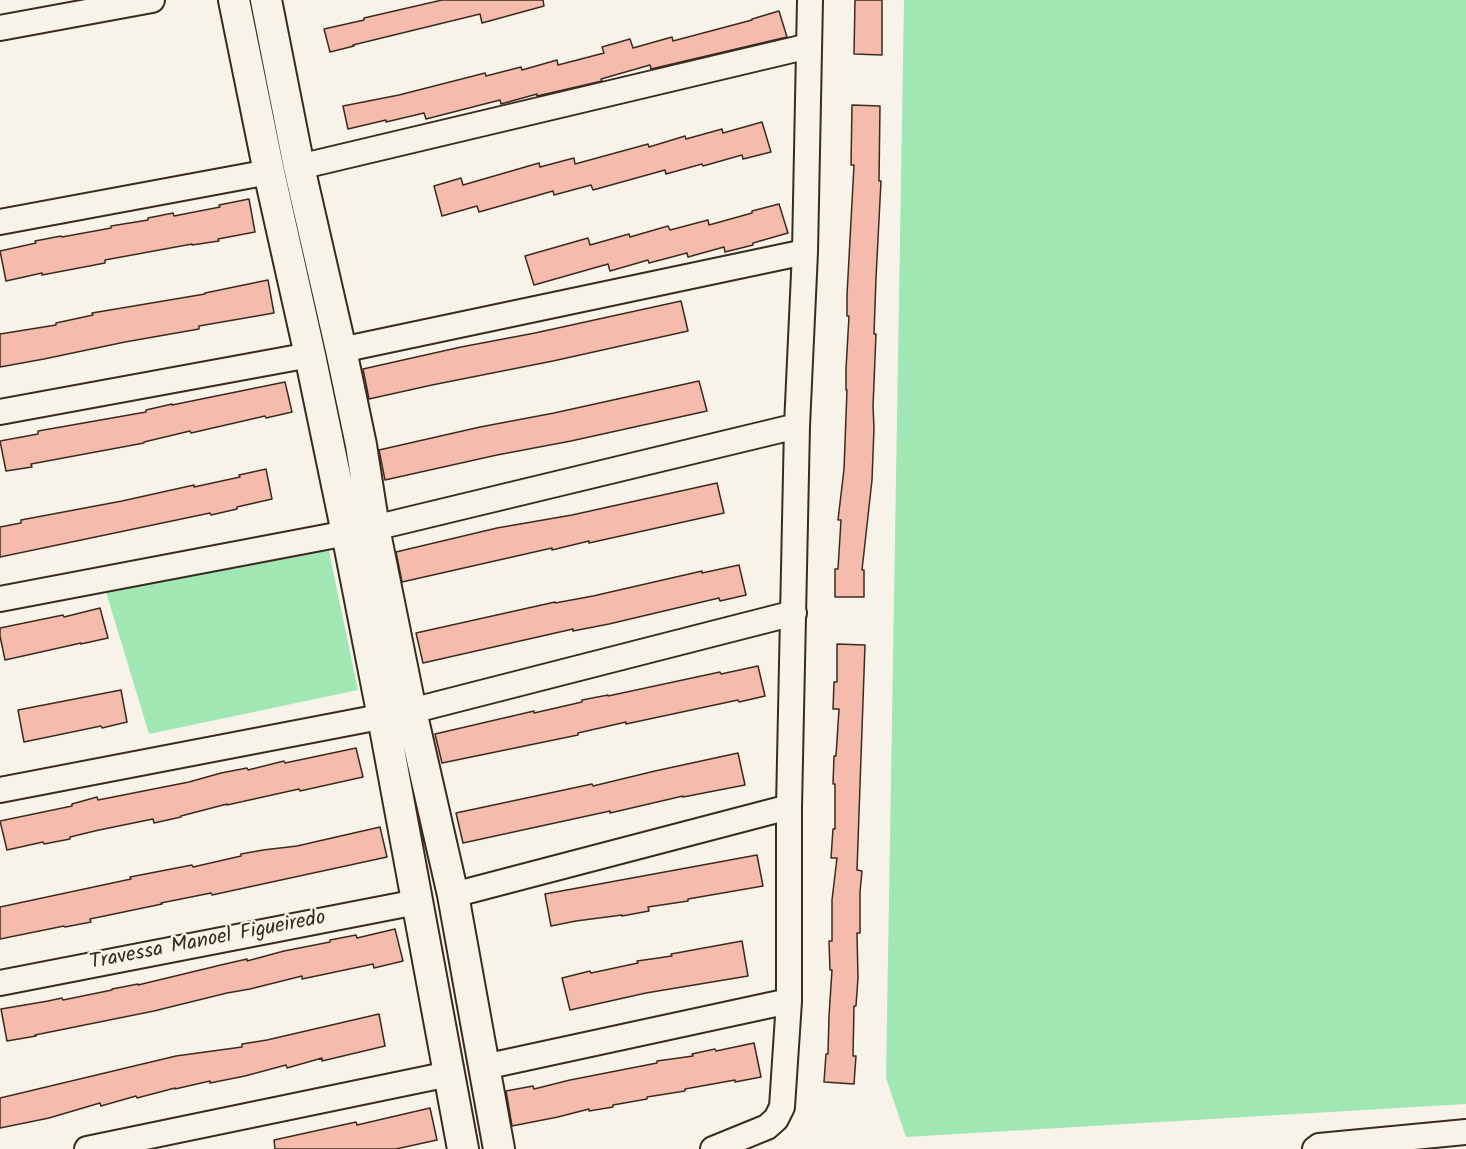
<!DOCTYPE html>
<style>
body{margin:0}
canvas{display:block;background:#f7f3e8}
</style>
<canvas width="1466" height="1149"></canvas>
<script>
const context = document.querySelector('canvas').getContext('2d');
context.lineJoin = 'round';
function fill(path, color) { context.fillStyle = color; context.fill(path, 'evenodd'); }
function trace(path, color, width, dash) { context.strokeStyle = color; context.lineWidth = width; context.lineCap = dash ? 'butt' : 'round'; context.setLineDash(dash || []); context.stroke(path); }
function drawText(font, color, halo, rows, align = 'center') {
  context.font = font + ' Kalam,sans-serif'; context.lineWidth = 4.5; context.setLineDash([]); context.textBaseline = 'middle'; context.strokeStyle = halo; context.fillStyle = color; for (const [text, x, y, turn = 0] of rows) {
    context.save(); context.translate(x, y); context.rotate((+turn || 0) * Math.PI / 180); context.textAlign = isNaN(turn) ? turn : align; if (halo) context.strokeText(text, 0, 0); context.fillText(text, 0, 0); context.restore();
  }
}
const green = new Path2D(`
 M 904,0 L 1466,0 L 1466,1104 L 906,1137 L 886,1078 Z
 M 327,542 L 358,690 L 149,734 L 106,592 Z`);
const building = new Path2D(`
 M 442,0 L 543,0 L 544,6 L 482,23 L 480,14 L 353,45 L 354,46 L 330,52 L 324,29 L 364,20 L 364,18 Z
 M 855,0 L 882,0 L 882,55 L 854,54 Z
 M 779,11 L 787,37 L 651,69 L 650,65 L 601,79 L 602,81 L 537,96 L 537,94 L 501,104 L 500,100 L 426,119 L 424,113 L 386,122 L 386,120 L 348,129 L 343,106 L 399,95 L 485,73 L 486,76 L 521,67 L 522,70 L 557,60 L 558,65 L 604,53 L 602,47 L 630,39 L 633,48 L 672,37 L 673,41 L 752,20 L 752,19 Z
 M 852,105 L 880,106 L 879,181 L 881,181 L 876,278 L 874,334 L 876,334 L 873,407 L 874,428 L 872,480 L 862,570 L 864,570 L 864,597 L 835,597 L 835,569 L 838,569 L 841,520 L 838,520 L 844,469 L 847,390 L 846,390 L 846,369 L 849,316 L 847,316 L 847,295 L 854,165 L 851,165 Z
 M 762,122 L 771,152 L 743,159 L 742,155 L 703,166 L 702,164 L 666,174 L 665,170 L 593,190 L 591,185 L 554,195 L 553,191 L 479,212 L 477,206 L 442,216 L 434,186 L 461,178 L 463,185 L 539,163 L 540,167 L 574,158 L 575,164 L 648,144 L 649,147 L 685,136 L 686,139 L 722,129 L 723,133 Z
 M 249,199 L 255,232 L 218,239 L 219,241 L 192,245 L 192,244 L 105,260 L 105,263 L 42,275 L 42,273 L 6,281 L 0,251 L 36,243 L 35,241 L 61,236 L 62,237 L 111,228 L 111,226 L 148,220 L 148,218 L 173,213 L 174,216 L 220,207 L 219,205 Z
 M 779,204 L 788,233 L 753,243 L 753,245 L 725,252 L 724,247 L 688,257 L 687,253 L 649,263 L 648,260 L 610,271 L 608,264 L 534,285 L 525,256 L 588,238 L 590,245 L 629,234 L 630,237 L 668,226 L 670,230 L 708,220 L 709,225 L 752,213 L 752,211 Z
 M 268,280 L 274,313 L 199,326 L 199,329 L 125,342 L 44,359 L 0,367 L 0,334 L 56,325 L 56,323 L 93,315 L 92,313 L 205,294 L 205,293 Z
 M 681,301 L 688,331 L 553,361 L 432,385 L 369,399 L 363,369 L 461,347 L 535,333 Z
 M 699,381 L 707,411 L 571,441 L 497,455 L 385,480 L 379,450 L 480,427 L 554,413 Z
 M 285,382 L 292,412 L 266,418 L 265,416 L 191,433 L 190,431 L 144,442 L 144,443 L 31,464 L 32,467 L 6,471 L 0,441 L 38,434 L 38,431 L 146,412 L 146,410 L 172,404 L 172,405 Z
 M 266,469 L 272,499 L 237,507 L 237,509 L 211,515 L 210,513 L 0,557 L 0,527 L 21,523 L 21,520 L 122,501 L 194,485 L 194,487 L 240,477 L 239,475 Z
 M 717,483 L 724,513 L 589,543 L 589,541 L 552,550 L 552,548 L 402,582 L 396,552 L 497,528 L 572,515 Z
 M 739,565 L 746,595 L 720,601 L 719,598 L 609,624 L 573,631 L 573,629 L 423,663 L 416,633 L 555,602 L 555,603 L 593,596 L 702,571 L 702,573 Z
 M 100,608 L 108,638 L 81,644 L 81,643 L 5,660 L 0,636 L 0,628 L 63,615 L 64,617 Z
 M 837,644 L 865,645 L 857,870 L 862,871 L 860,892 L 860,933 L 857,933 L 858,978 L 856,1006 L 854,1006 L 853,1056 L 856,1056 L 854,1084 L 824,1082 L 826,1054 L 828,1054 L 829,1016 L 832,970 L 830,970 L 829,941 L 832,941 L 832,900 L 837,858 L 831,858 L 833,829 L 835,829 L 835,784 L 833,784 L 834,756 L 836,756 L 839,709 L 833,709 L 834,682 L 837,682 Z
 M 758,666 L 765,696 L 739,702 L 738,700 L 626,724 L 626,722 L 578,733 L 578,735 L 442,763 L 435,734 L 534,711 L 534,713 L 582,702 L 582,700 L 608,695 L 608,696 L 720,672 L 721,674 Z
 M 121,690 L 127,722 L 102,728 L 101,726 L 24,742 L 18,710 Z
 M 356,748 L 363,777 L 300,791 L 299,789 L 227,805 L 227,804 L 181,816 L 181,817 L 154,823 L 153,819 L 99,830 L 70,837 L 70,839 L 44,844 L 43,842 L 7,850 L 0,821 L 72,806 L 72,804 L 97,797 L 98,800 L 189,782 L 221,773 L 247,768 L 248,770 L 284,761 L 285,763 Z
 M 738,753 L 745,785 L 683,797 L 683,796 L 610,813 L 610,811 L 463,843 L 456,813 L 592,784 L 593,786 L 655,771 Z
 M 380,827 L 387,857 L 212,895 L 211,893 L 161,903 L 162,904 L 90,919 L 91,922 L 65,927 L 64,926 L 0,939 L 0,907 L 131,879 L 130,877 L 192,865 L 193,867 L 241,856 L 241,854 L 263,850 L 297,846 Z
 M 757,855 L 763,886 L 688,899 L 688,901 L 648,907 L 649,911 L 622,916 L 622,915 L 576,921 L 551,926 L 545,894 Z
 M 395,929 L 403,961 L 374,968 L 373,964 L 302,979 L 302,976 L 250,989 L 227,993 L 154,1011 L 35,1035 L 36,1036 L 7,1041 L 1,1009 L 48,1001 L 62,998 L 63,1000 L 112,990 L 112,989 L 138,984 L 138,985 L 225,964 L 247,959 L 247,961 L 284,951 L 330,942 L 330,940 L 356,935 L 357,938 Z
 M 742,941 L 748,976 L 646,993 L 570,1010 L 562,978 L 590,971 L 591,973 L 638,963 L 637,961 L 672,956 L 671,954 Z
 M 379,1014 L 385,1046 L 322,1061 L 322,1058 L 287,1068 L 286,1065 L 245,1076 L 210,1083 L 210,1081 L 175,1089 L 175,1088 L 137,1098 L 136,1096 L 101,1106 L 100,1103 L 49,1118 L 0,1128 L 0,1098 L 176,1056 L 242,1047 L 242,1044 L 267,1040 Z
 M 754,1043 L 761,1077 L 735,1082 L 735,1080 L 685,1089 L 685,1091 L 647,1097 L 647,1099 L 613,1105 L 613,1107 L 589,1111 L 589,1109 L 558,1117 L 512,1126 L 506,1091 L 533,1086 L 534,1089 L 570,1080 L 657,1063 L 657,1061 L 693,1056 L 692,1054 L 715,1049 L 716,1051 Z
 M 430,1108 L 437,1140 L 396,1149 L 275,1149 L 274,1140 L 356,1122 L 357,1125 Z`);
const minor = new Path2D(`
 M 0,28 L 152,0
 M 299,167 L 809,46
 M 0,222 L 269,172
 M 341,350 L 805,252
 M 0,412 L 310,355
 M 374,528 L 797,426
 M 0,599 L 347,533
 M 0,790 L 411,711 L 794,613
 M 453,895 L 789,807
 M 0,983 L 417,902
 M 484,1067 L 789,1001
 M 87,1149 L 449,1074
 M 713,1149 L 767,1127 L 776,1119 L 782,1107 L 789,1001 L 789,807 L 797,426 L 805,252 L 810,0
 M 1315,1149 L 1319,1146 L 1466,1132`);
const tertiary = new Path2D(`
 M 234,0 L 269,172 L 310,355 L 347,533 L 383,717 L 463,1149
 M 266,0 L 299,167 L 341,350 L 361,445 L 374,528 L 411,711 L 453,895 L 499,1149`);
const streetNames = [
 ["Travessa Manoel Figueiredo",208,942,-11]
];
fill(green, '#a1e7b3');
fill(building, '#f5bcad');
trace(building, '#3b2a1e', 1.5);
trace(minor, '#3b2a1e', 28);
trace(tertiary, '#3b2a1e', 34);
trace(minor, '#f7f3e8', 24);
trace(tertiary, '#f7f3e8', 30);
drawText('21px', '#3b2a1e', '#f7f3e8', streetNames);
</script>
